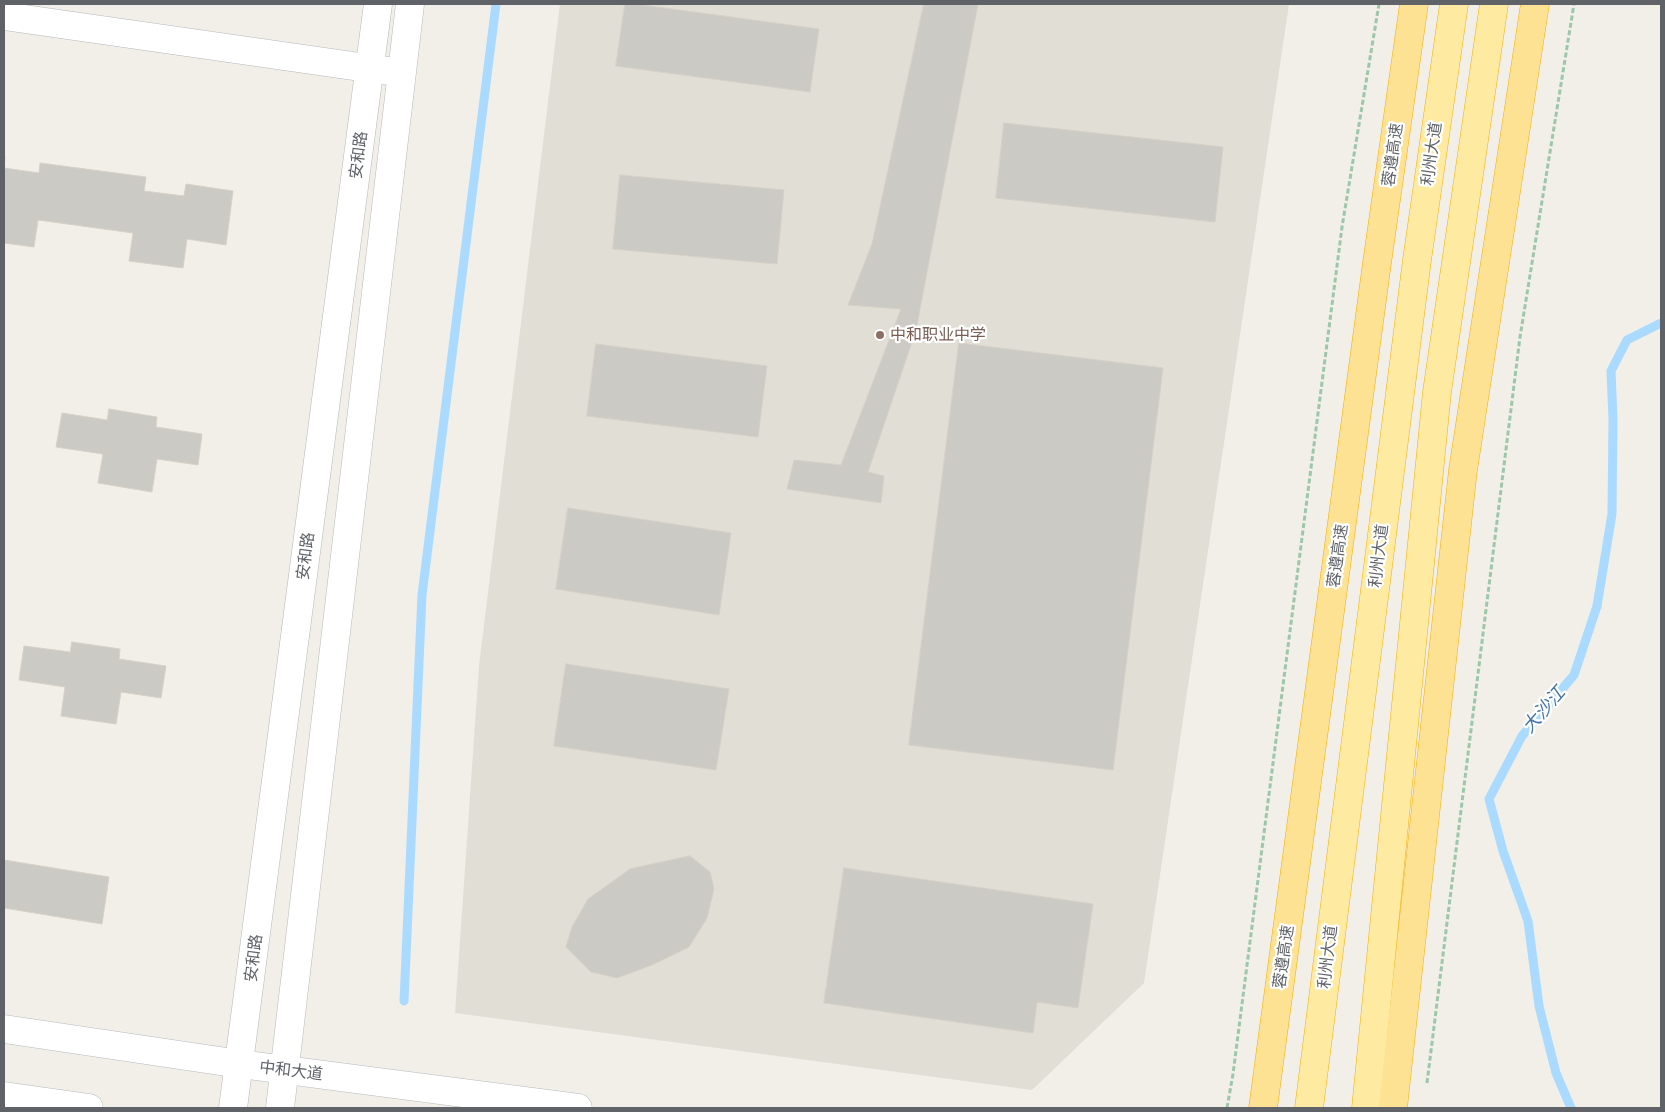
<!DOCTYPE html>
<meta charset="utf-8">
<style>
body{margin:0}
#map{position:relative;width:1665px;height:1112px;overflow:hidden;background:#f1efe8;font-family:Inter,sans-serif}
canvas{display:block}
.frame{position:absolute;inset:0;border:5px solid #5f6368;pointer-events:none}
</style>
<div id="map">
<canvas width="1665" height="1112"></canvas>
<div class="frame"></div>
</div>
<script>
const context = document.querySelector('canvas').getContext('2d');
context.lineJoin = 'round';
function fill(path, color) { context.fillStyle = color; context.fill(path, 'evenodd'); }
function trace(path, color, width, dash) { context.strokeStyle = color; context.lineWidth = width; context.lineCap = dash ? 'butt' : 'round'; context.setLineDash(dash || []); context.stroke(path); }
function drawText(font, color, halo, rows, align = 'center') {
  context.font = font + ' Inter,"Noto Sans SC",sans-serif'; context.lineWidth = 4.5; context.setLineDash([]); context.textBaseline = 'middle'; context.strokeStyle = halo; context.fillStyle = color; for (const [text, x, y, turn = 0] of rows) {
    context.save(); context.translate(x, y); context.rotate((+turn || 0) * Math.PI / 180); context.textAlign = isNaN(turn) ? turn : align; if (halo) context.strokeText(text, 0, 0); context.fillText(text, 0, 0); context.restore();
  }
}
const education = new Path2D(`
 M 560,4 L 1289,4 L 1144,983 L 1032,1090 L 455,1013 L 479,666 Z`);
const stream = new Path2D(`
 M 404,1001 L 422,595 L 496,4
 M 1571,1108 L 1556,1073 L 1539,1006 L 1528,921 L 1503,851 L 1489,799 L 1522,736 L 1574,675 L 1597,606 L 1612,514 L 1613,419 L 1611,371 L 1627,340 L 1661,323`);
const building = new Path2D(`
 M 625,4 L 635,4 L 819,29 L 810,92 L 616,66 Z
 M 924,4 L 978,4 L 916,330 L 868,472 L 884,476 L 881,503 L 787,489 L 794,460 L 841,465 L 901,309 L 848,305 L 872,244 Z
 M 1004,123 L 1223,147 L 1215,222 L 996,198 Z
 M 4,156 L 5,156 L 4,168 L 39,173 L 40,163 L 146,177 L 144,191 L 184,196 L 186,184 L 233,191 L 226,245 L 187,239 L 183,268 L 129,261 L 133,233 L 38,220 L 34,247 L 4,243 Z
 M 620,175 L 784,190 L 777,264 L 613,249 Z
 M 959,343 L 1163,368 L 1113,770 L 909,745 Z
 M 596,344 L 767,366 L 758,437 L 587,416 Z
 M 109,409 L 157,417 L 156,427 L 202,434 L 198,465 L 157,459 L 152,492 L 98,483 L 103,454 L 56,447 L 62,413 L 107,420 Z
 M 568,508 L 731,533 L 719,615 L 556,589 Z
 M 72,642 L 120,649 L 119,659 L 166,666 L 161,698 L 121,692 L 116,724 L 61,716 L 65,687 L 19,680 L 24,646 L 70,652 Z
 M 566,664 L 729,689 L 716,770 L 554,746 Z
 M 690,856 L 710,872 L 714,889 L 707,918 L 689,947 L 652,965 L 617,978 L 591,972 L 566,947 L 572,927 L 588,899 L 630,869 Z
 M 4,860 L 109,877 L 102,924 L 4,908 Z
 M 844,868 L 1093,904 L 1078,1008 L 1037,1002 L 1033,1033 L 824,1003 Z`);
const path = new Path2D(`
 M 1427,1083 L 1520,337 L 1574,4
 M 1227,1108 L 1233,1074 L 1342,227 L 1379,4`);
const tertiary = new Path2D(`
 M 4,16 L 388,71
 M 233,1108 L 378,4
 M 280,1108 L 410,4`);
const secondary = new Path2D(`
 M 4,1029 L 240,1064 L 578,1108
 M 4,1096 L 89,1108`);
const trunk = new Path2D(`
 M 1309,1108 L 1417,260 L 1454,4
 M 1366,1108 L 1437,392 L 1494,4`);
const motorway = new Path2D(`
 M 1263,1108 L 1377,263 L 1414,4
 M 1393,1108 L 1463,470 L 1535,4`);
const markers = [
 [880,335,5,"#8d6e63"]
];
const streetNames = [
 ["利州大道",1432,154,-82],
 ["安和路",359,155,-83],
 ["蓉遵高速",1393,155,-82],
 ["安和路",306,556,-83],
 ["蓉遵高速",1338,556,-82],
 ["利州大道",1379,556,-83],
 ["蓉遵高速",1284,957,-82],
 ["利州大道",1328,957,-83],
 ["安和路",254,958,-83],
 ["中和大道",291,1071,7]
];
const educationNames = [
 ["中和职业中学",890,335]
];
const waterNames = [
 ["大沙江",1544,710,-49]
];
fill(education, '#e1ded6');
trace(stream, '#aadaff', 9);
fill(building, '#cccac5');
trace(building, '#d6d1c6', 1);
trace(tertiary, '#b5b8bc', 29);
trace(secondary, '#b6babf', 29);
trace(trunk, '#f9ab00', 29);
trace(motorway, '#f9ab00', 29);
trace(path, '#9cc7a9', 3, [5, 2.5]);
trace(tertiary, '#fff', 28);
trace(secondary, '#fff', 28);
trace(trunk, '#feeaa1', 28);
trace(motorway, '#fde293', 28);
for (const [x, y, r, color] of markers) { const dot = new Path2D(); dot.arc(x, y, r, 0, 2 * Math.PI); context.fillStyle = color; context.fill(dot); trace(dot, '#fff', 2); }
drawText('16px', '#5f6368', '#fff', streetNames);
drawText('16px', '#785e54', '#fff', educationNames, 'left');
drawText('italic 18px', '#4174aa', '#fff', waterNames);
</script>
